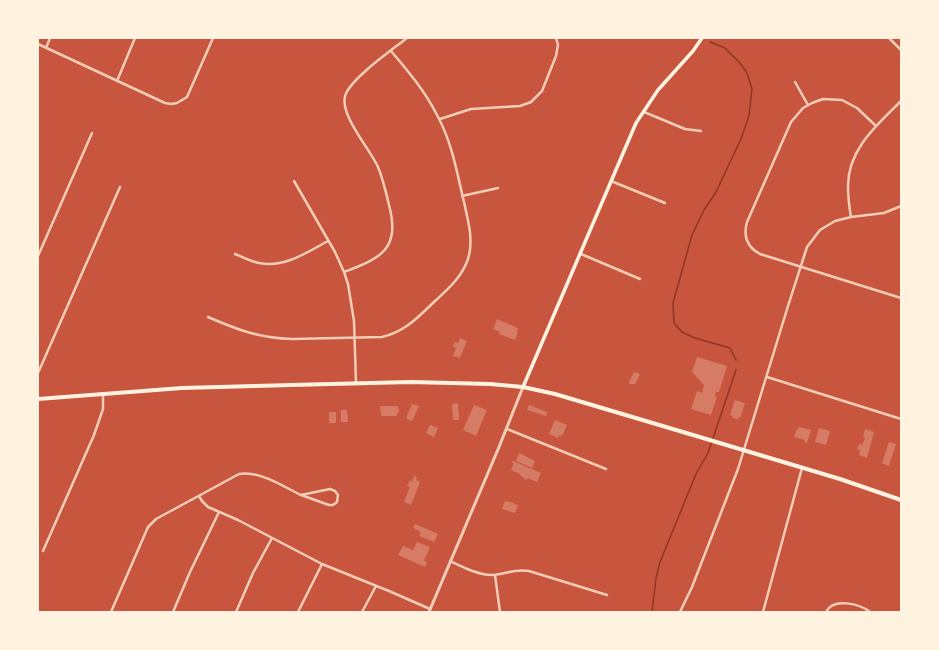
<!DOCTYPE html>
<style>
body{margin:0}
#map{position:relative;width:939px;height:650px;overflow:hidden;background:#c8553d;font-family:Signika,sans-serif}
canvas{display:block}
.frame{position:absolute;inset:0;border:39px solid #fff3e0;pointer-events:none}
</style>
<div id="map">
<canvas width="939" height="650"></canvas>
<div class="frame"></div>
</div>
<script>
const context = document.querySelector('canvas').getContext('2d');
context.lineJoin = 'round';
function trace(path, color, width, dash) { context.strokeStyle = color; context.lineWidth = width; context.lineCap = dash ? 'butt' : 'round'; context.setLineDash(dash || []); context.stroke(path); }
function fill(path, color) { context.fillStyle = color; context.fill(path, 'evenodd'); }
const stream = new Path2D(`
 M 710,42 L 725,48 L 740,63 L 747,73 L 752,89 L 749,116 L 741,139 L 716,192 L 704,210 L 692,235 L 673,303 L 674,323 L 682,332 L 695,338 L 730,348 L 736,360
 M 652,612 L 656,578 L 660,562 L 696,474 L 708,453 L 736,370`);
const building = new Path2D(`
 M 497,319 L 518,328 L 517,331 L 518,332 L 515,340 L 499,334 L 500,332 L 493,329 Z
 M 460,338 L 467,341 L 460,358 L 453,356 L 456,348 L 453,347 L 455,342 L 458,343 Z
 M 697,357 L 727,366 L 719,392 L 716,392 L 715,397 L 717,397 L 711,415 L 691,409 L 697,391 L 702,393 L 704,385 L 692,372 Z
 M 634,372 L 640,374 L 635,384 L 630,384 L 629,382 Z
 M 735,400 L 745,403 L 740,418 L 738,417 L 738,419 L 732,418 L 733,416 L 730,415 Z
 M 458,403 L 459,420 L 453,420 L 452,404 Z
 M 412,404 L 419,406 L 412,421 L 406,418 Z
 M 474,405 L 487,410 L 476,436 L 463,430 Z
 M 529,405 L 547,412 L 546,416 L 527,410 Z
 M 380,406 L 398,406 L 399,411 L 396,416 L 381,416 Z
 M 341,410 L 347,410 L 348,422 L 341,422 Z
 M 329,412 L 336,412 L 336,423 L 329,423 Z
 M 555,420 L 567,425 L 562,436 L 559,435 L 558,438 L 549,434 Z
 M 430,425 L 438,428 L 434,437 L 426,433 Z
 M 799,427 L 811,430 L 807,443 L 804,442 L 805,440 L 794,437 L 797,429 L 798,429 Z
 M 819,428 L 830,431 L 826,445 L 815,442 Z
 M 865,429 L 874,432 L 867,458 L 859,455 L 860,450 L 857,449 L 859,444 L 862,445 L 865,438 L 863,437 Z
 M 889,442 L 896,444 L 889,466 L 882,463 Z
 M 519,453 L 535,461 L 532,468 L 516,461 Z
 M 513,461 L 541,473 L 537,482 L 528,478 L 527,480 L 523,478 L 523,477 L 520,475 L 520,474 L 511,470 L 514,463 L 512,463 Z
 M 414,476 L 417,477 L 416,480 L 420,482 L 411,505 L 404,502 L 410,487 L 407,486 L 410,480 L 412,482 Z
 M 505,501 L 514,503 L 514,504 L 518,505 L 515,513 L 502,509 Z
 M 415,524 L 438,534 L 434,542 L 419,536 L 421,532 L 413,528 Z
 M 417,542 L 430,547 L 424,561 L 427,562 L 425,567 L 398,555 L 403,546 L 413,550 Z`);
const minor = new Path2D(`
 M 889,38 L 901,50
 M 38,44 L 165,103 L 171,104 L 177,103 L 187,97 L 213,38
 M 46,48 L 50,38
 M 117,81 L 135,38
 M 795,82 L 808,105
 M 644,112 L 685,129 L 701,131
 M 440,119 L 471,109 L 520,106 L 531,102 L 542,91 L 556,56 L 558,45 L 556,38
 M 876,126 L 857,108 L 842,100 L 823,99 L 812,103 L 803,108 L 791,122 L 747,222 C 743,236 747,247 760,254 L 901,298
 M 294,181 L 335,252 L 344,272 L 348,284 L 354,321 L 356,383
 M 611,181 L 665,203
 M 462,196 L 498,188
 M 851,217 C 849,206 848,196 848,186 C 848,149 877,125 901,101
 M 235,254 C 243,257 251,262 259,263 C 284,268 306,253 328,241
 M 581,254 L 640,279
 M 38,256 L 92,133
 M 344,272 C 381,258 401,249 389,205 C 386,192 383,179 378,167 C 370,149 340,116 345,96 C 350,79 392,50 407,38
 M 208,317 C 238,330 259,338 292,339 L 382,337 C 405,332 418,317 434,302 C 448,289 462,277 468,259 C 474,240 468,221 464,202 C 457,173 452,142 437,115 C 425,91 408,71 391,51
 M 38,373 L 120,187
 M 767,377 L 901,419
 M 507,429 L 606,469
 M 330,489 L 335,491 L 338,495 L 337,502 L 333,505 L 329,505 L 301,495 Z
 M 199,496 L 202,501 L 208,507 L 238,520 L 322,564 L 389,591 L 430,609
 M 43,551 L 94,435 L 103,409 L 103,394
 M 450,561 C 463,567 478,575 492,575 C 506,575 513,568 529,571 L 607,595
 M 495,575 L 500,612
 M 111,612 L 148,527 L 156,519 L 239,474 C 261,471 282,486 301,495
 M 173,612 L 190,572 L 219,512
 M 236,612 L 253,573 L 272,538
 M 298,612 L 322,564
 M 362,612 L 376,586
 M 680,612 L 692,587 L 738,469 L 788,306 L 807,247 L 820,230 L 835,221 L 851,217 L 884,213 L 901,206
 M 763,612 L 802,468
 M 826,612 C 833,597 860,604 870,612`);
const tertiary = new Path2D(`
 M 429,612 L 499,447 L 523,387`);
const secondary = new Path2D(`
 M 523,387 L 636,123 L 658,90 L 693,51 L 702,38`);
const primary = new Path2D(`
 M 38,399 L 182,388 L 291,385 L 411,382 L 490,384 L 523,387 L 555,394 L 693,435 L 840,479 L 901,500`);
trace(stream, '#8f3625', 1.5);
fill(building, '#d67c66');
trace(minor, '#f1ccb7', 2.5);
trace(tertiary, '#f1ccb7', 3);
trace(secondary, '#fff3e0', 3.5);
trace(primary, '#fff3e0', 4);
</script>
